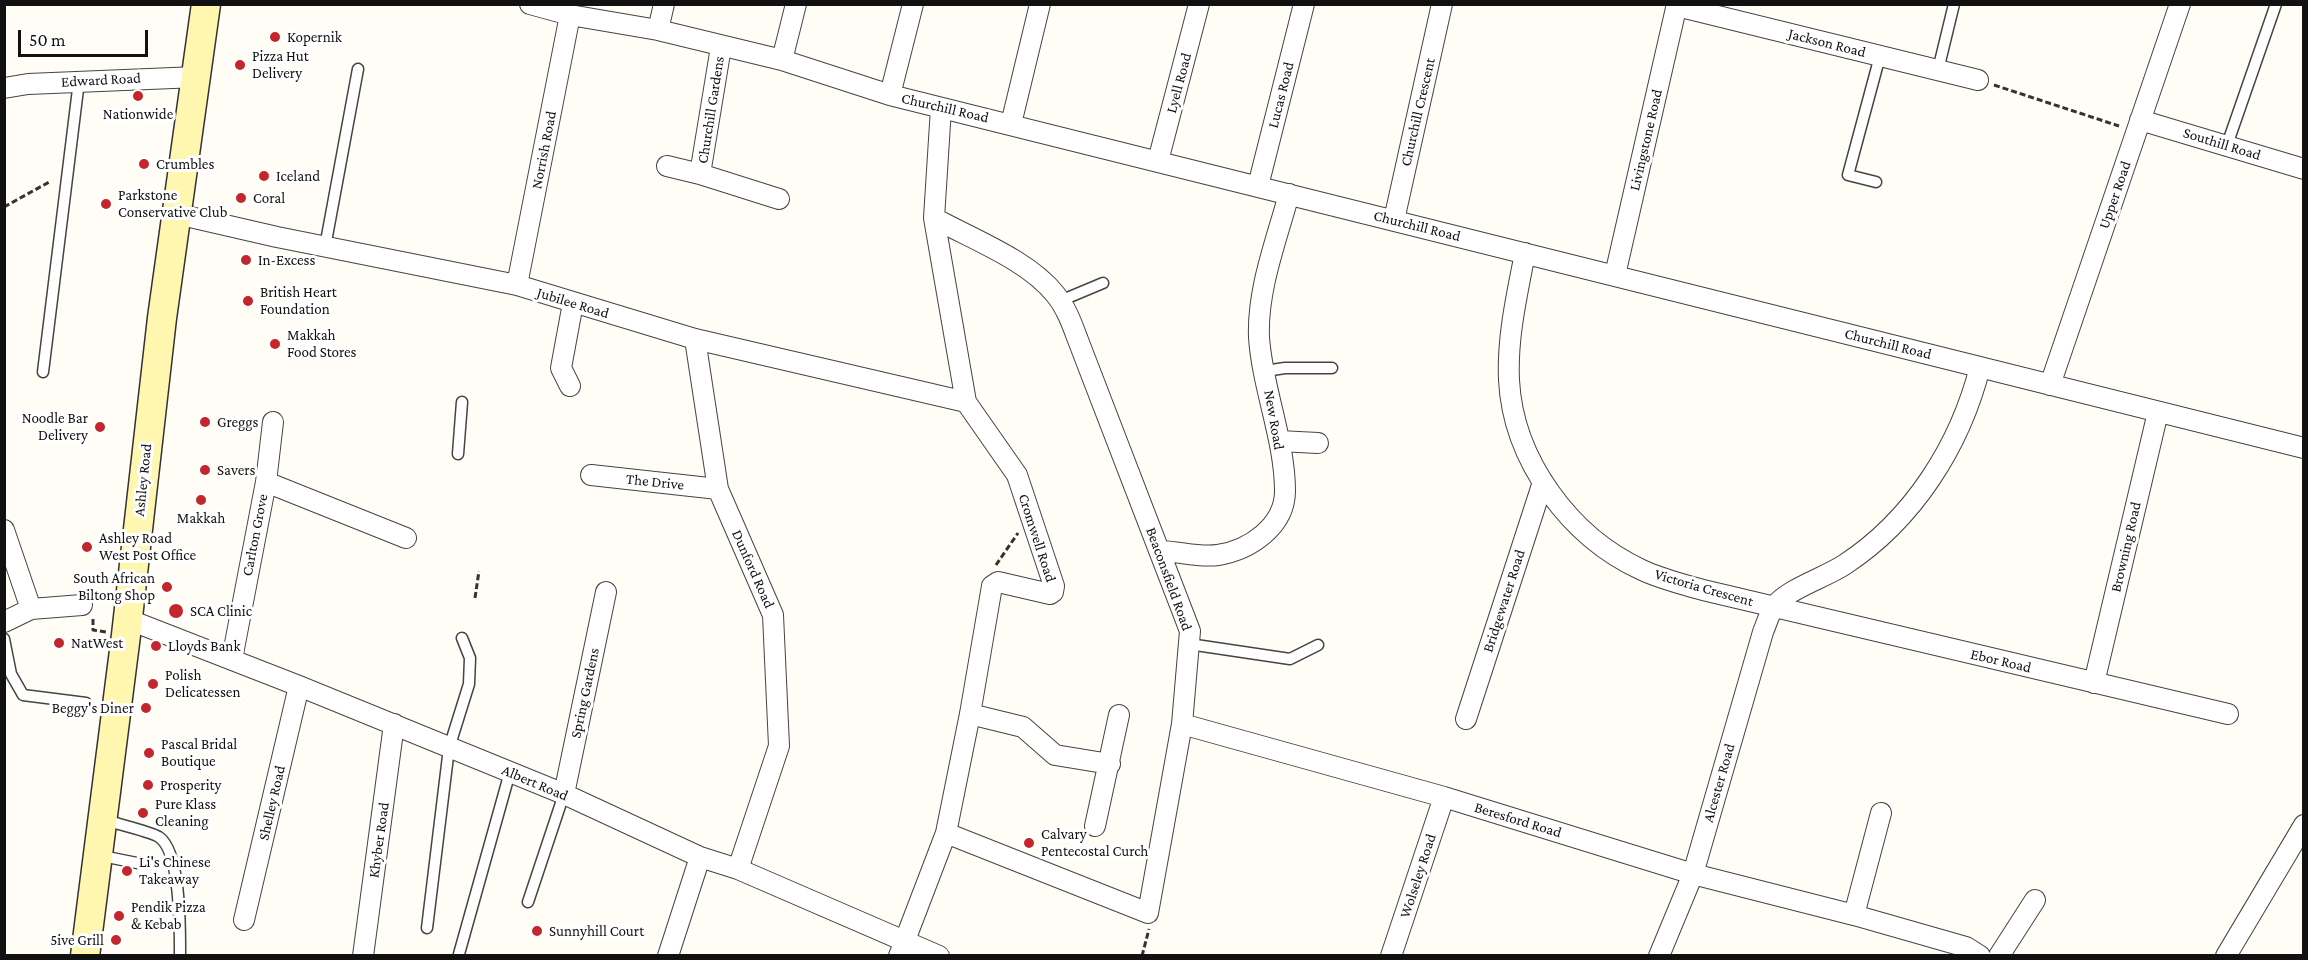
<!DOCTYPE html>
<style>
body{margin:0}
#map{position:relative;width:2308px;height:960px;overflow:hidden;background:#fffdf5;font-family:"Crimson Pro",serif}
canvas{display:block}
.frame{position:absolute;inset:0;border:6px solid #111;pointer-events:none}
.scale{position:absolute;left:18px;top:30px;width:130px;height:27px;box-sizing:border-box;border:3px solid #111;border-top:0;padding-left:8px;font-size:18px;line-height:21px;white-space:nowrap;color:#111;-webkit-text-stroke:4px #fff;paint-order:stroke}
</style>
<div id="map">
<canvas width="2308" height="960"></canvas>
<div class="frame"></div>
<div class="scale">50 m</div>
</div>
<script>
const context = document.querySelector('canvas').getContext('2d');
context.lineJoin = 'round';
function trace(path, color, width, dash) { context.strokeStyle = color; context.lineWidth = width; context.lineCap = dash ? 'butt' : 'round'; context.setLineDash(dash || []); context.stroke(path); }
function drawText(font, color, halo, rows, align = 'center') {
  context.font = font + ' "Crimson Pro",serif'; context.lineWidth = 6; context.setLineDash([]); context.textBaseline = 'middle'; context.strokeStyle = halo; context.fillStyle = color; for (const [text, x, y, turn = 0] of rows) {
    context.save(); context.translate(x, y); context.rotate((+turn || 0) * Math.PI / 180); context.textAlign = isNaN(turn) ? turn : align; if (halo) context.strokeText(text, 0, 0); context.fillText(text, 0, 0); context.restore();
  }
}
const path = new Path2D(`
 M 1994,85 L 2119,126
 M 4,207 L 51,181
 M 996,565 L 1018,533
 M 475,598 L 479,571
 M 93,619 L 93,630 L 106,632
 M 1142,956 L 1149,929`);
const service = new Path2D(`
 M 1938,70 L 1954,4
 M 2227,145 L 2276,4
 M 1876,182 L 1848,175 L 1880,56
 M 325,247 L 358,69
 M 1060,301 L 1103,283
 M 1265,371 L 1285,368 L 1332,368
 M 43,372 L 79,81
 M 458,454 L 462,402
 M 4,639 L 11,674 L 23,695 L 86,703
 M 1189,644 L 1290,659 L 1318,645
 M 105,820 C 117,824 149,831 159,837 C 181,852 180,930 180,956
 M 97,855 L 137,863
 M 528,902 L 564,794
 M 427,928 L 449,748 L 469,684 L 470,658 L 462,638
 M 459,954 L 510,772`);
const minor = new Path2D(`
 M 530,4 L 570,15 L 658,30 L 782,60 L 890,95 L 2304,448
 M 1677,6 L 1978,80
 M 658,30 L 664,4
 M 721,47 L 700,174 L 779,199
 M 782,60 L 796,4
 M 4,88 L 28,84 L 197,77
 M 890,95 L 913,4
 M 2140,120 L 2304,169
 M 1011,124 L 1040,4
 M 1158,161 L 1199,4
 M 667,166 L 700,174
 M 1258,186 L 1304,4
 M 177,214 L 277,237 L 517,285 L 695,339 L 966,402
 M 934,218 C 972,239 1028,260 1055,294 C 1066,307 1072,324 1078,340 L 1190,631 L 1182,724 L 1148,913 L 946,833
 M 1394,220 L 1442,4
 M 1525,253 C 1517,295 1507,337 1509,380 C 1513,460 1570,537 1642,570 C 1661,579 1682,584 1703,590 L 2228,714
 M 1615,275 L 1677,4
 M 517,285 L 570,15
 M 695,339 L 718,489 L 773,615 L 779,746 L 738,869
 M 2050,385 L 2180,4
 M 570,386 L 561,368 L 573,303
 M 1279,441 L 1318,443
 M 591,475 L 718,489
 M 266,482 L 406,538
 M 4,530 L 31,609
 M 1159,551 C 1179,551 1198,558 1218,555 C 1250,550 1285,526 1285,491 C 1285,440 1262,387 1259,337 C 1257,289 1277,239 1289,194
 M 127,619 L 299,686 L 564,794 L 700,857 L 738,869 L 939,956
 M 4,622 L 31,609 L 82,605
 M 232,659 L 266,482 L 273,422
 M 2094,683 L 2158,412
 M 970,714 L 1023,727 L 1055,755 L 1110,764
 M 1466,719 L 1543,482
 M 1182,724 L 1444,797 L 1693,874 L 1854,915 L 1966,947 L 1980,956
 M 564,794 L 606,592
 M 1095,826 L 1119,715
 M 1854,915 L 1881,813
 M 244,920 L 299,686
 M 363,956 L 394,724
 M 668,956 L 700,857
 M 899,956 L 946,833 L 970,714 L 992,586 L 998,582 L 1050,594 L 1053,592 L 1054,586 L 1017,475 L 966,402 L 934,218 L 941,108
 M 1391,956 L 1444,797
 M 1659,956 L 1693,874 L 1763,632 C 1766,625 1769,614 1774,607 C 1787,589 1824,578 1844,565 C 1913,520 1960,446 1980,367
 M 1999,956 L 2035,900
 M 2226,956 L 2304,825`);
const secondary = new Path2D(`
 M 85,956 L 126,635 L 162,318 L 206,4`);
const markers = [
 [275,37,6,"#c4262e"],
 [240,65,6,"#c4262e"],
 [138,96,6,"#c4262e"],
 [144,164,6,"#c4262e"],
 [264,176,6,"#c4262e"],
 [241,198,6,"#c4262e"],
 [106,204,6,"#c4262e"],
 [246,260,6,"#c4262e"],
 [248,301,6,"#c4262e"],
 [275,344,6,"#c4262e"],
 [205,422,6,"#c4262e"],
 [100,427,6,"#c4262e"],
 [205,470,6,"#c4262e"],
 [201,500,6,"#c4262e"],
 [87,547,6,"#c4262e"],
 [167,587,6,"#c4262e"],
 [176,611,8,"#c4262e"],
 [59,643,6,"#c4262e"],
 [156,646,6,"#c4262e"],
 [153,684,6,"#c4262e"],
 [146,708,6,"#c4262e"],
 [149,753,6,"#c4262e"],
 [148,785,6,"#c4262e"],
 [143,813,6,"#c4262e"],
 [1029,843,6,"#c4262e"],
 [127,871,6,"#c4262e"],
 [119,916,6,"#c4262e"],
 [537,931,6,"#c4262e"],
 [116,940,6,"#c4262e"]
];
const poiNames = [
 ["Kopernik",287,37],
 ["Pizza Hut",252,56],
 ["Delivery",252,73],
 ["Nationwide",138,114,"center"],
 ["Crumbles",156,164],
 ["Iceland",276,176],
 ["Parkstone",118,195],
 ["Conservative Club",118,212],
 ["Coral",253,198],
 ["In-Excess",258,260],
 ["British Heart",260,292],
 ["Foundation",260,309],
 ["Makkah",287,335],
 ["Food Stores",287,352],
 ["Noodle Bar",88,418,"right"],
 ["Delivery",88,435,"right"],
 ["Greggs",217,422],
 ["Savers",217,470],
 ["Makkah",201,518,"center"],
 ["Ashley Road",99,538],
 ["West Post Office",99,555],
 ["South African",155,578,"right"],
 ["Biltong Shop",155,595,"right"],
 ["SCA Clinic",190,611],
 ["NatWest",71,643],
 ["Lloyds Bank",168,646],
 ["Polish",165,675],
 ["Delicatessen",165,692],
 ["Beggy's Diner",134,708,"right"],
 ["Pascal Bridal",161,744],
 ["Boutique",161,761],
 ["Prosperity",160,785],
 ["Pure Klass",155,804],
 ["Cleaning",155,821],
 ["Calvary",1041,834],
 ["Pentecostal Curch",1041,851],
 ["Li's Chinese",139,862],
 ["Takeaway",139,879],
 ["Pendik Pizza",131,907],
 ["& Kebab",131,924],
 ["Sunnyhill Court",549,931],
 ["5ive Grill",104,940,"right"]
];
const streetNames = [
 ["Jackson Road",1827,43,14],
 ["Edward Road",101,80,-3],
 ["Lyell Road",1179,83,-75],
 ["Lucas Road",1281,95,-76],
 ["Churchill Road",945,108,13],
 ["Churchill Gardens",711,110,-81],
 ["Churchill Crescent",1418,112,-77],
 ["Livingstone Road",1646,140,-77],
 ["Southill Road",2222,144,17],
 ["Norrish Road",544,150,-79],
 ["Upper Road",2115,195,-71],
 ["Churchill Road",1417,226,14],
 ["Jubilee Road",573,303,17],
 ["Churchill Road",1888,344,14],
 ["New Road",1274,420,80],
 ["Ashley Road",143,480,-84],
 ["The Drive",655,482,6],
 ["Carlton Grove",255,535,-79],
 ["Cromwell Road",1037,538,72],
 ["Browning Road",2126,547,-77],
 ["Dunford Road",753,569,66],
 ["Beaconsfield Road",1169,579,70],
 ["Victoria Crescent",1704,588,16],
 ["Bridgewater Road",1504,601,-72],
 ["Ebor Road",2001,661,13],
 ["Spring Gardens",585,693,-78],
 ["Albert Road",535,783,23],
 ["Alcester Road",1719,783,-74],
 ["Shelley Road",272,803,-77],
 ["Beresford Road",1518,820,17],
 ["Khyber Road",379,840,-82],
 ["Wolseley Road",1418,876,-72]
];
trace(service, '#444', 13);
trace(minor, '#444', 22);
trace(secondary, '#333', 31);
trace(path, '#333', 3, [6, 3]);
trace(service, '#fff', 10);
trace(minor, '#fff', 20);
trace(secondary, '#fff6b0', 28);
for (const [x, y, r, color] of markers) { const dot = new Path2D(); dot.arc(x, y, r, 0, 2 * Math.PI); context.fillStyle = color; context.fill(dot); trace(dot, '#fff', 2); }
drawText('15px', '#111', '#fff', poiNames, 'left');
drawText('15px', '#111', '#fff', streetNames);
</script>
